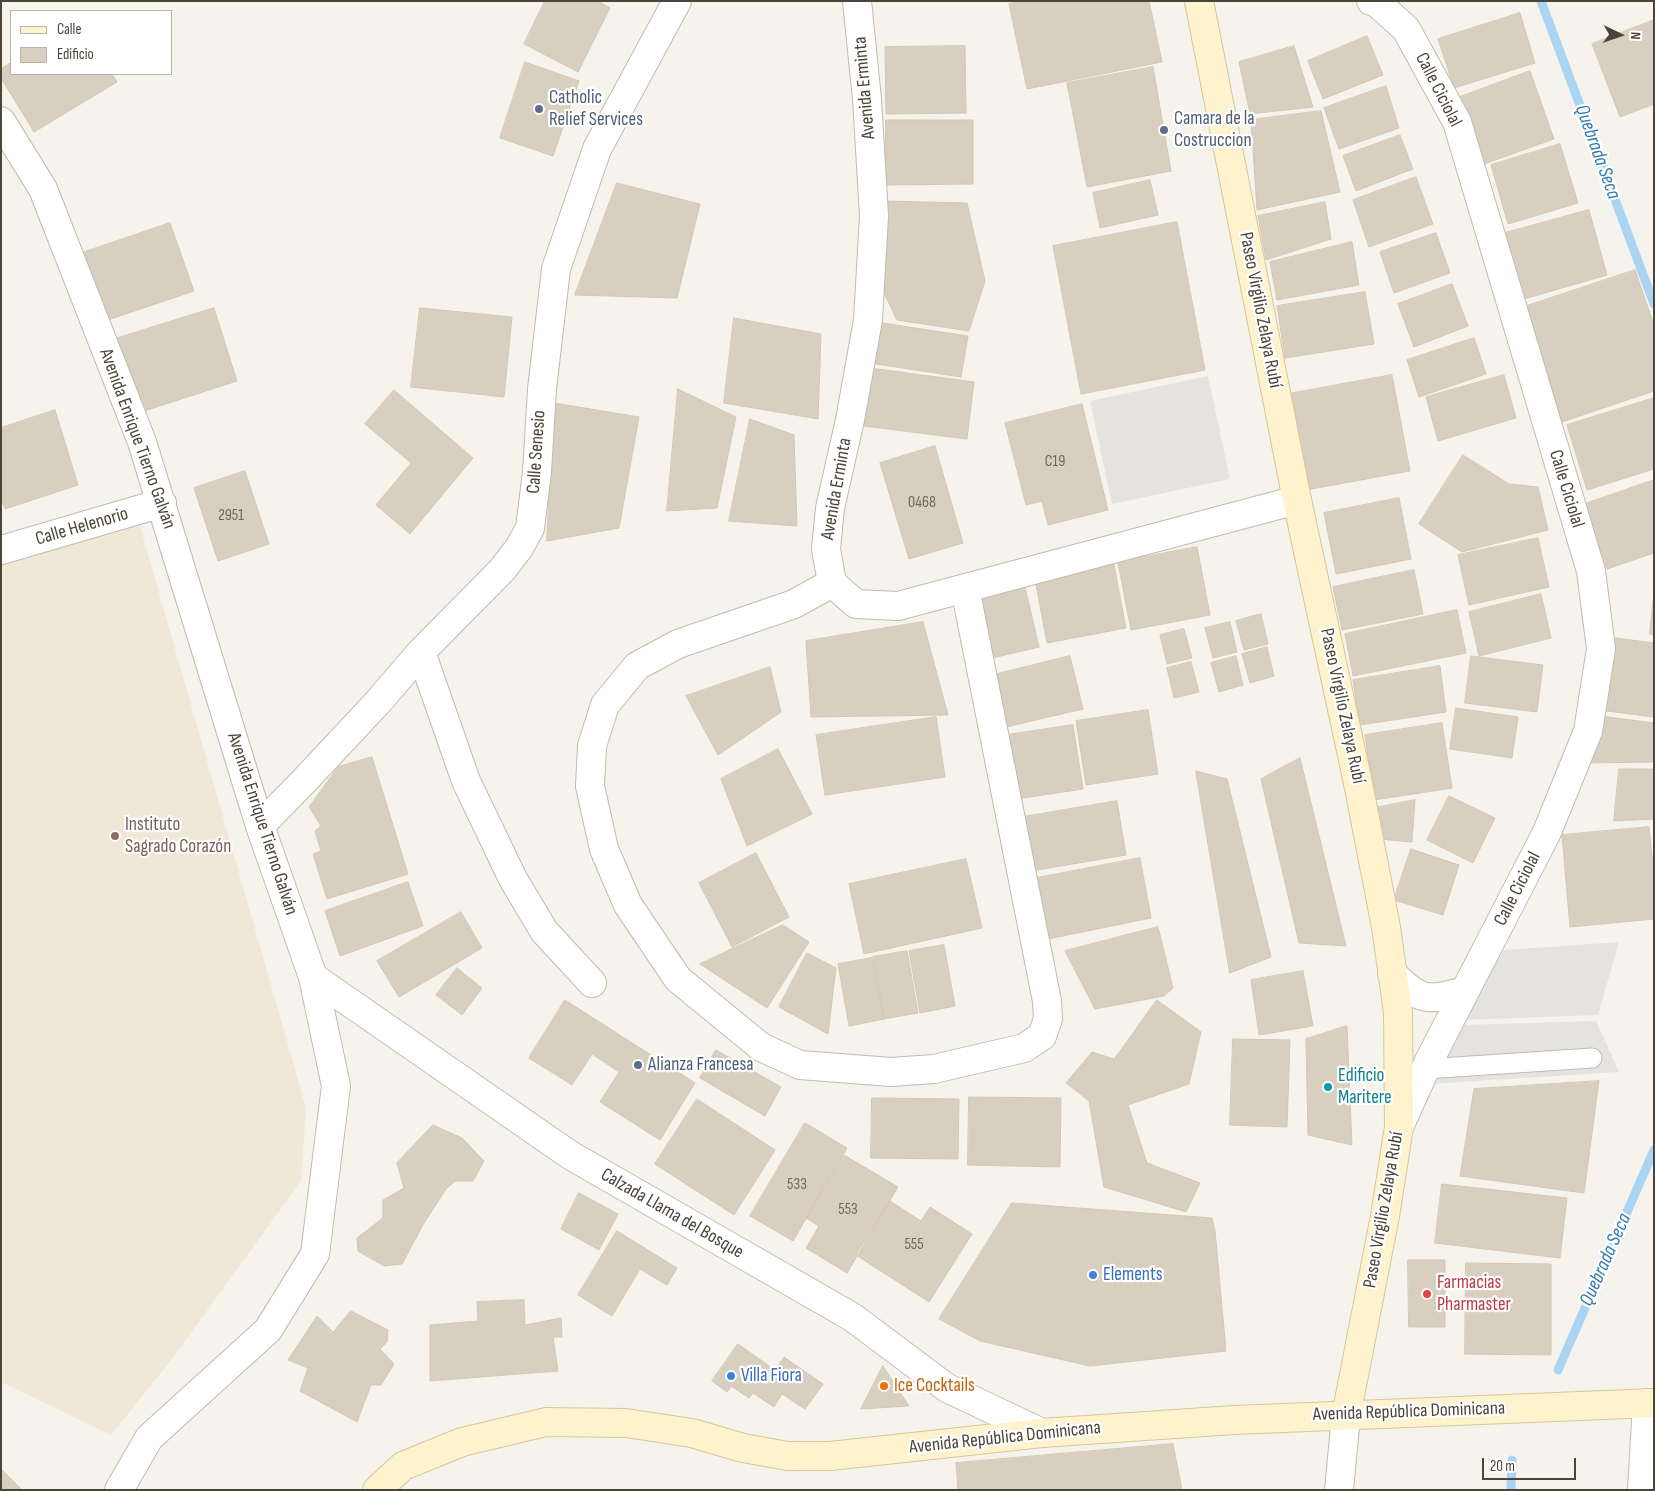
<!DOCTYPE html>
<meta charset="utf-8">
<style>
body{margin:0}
#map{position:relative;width:1655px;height:1491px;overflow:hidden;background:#f6f3ec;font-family:"Sofia Sans Condensed",sans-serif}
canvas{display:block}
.frame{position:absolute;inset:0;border:2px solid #4b4439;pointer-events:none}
.legend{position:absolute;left:10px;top:10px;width:162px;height:65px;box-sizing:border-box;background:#fff;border:1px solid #b7b4b0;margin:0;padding:6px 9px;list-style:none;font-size:15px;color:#4b4439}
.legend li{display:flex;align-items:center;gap:10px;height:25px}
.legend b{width:25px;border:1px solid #b7b4b0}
.north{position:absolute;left:1595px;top:10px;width:50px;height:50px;-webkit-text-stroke:4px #fff;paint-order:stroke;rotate:93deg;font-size:14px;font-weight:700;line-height:20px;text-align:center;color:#4b4439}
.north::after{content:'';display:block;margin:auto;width:18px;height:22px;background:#4b4439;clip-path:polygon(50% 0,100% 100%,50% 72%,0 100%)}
.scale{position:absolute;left:1482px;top:1458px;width:94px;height:22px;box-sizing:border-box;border:2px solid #4b4439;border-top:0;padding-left:6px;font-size:15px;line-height:18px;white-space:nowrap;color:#4b4439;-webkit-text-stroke:4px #fff;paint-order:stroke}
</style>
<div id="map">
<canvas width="1655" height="1491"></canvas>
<div class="frame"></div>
<ul class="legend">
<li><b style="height:6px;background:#fff3cd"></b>Calle</li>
<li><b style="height:14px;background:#d8cfc1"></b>Edificio</li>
</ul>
<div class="north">N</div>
<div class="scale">20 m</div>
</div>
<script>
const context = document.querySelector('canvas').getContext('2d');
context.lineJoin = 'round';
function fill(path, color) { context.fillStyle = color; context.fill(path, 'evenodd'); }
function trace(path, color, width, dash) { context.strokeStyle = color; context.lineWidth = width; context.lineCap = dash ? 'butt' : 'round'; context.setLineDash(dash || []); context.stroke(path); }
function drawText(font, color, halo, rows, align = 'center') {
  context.font = font + ' "Sofia Sans Condensed",sans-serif'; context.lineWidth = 4.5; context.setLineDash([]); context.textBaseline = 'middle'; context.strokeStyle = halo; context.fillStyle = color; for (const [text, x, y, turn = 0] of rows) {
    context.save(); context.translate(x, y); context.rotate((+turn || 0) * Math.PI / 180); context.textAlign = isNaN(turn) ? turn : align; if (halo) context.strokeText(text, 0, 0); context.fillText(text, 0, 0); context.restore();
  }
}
const education = new Path2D(`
 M 138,519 L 306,1108 L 301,1181 L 172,1359 L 111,1435 L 1,1382 L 1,564 Z`);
const parking = new Path2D(`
 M 1208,376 L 1230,479 L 1112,504 L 1090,401 Z
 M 1619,942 L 1598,1015 L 1461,1020 L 1492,951 Z
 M 1596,1021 L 1619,1072 L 1428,1084 L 1461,1025 Z`);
const stream = new Path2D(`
 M 1541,1 L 1654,304
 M 1558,1370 L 1654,1150
 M 1511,1490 L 1512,1460`);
const building = new Path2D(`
 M 545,1 L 598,1 L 610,8 L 578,72 L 524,44 Z
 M 1021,1 L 1149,1 L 1162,62 L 1027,89 L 1009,4 Z
 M 1520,13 L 1535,63 L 1454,88 L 1438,39 Z
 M 1654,20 L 1654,104 L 1620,117 L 1592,44 Z
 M 1367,36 L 1383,75 L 1323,99 L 1308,61 Z
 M 965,46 L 966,113 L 886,114 L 885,47 Z
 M 1294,46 L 1313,107 L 1250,114 L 1239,62 Z
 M 525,62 L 579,81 L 553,156 L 500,138 Z
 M 11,63 L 11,74 L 112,74 L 117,82 L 34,132 L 1,78 L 1,69 Z
 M 1153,67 L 1171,171 L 1087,187 L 1067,83 Z
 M 1530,71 L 1554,139 L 1484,164 L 1460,97 Z
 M 1386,86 L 1399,128 L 1339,149 L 1324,108 Z
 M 1321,111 L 1340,192 L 1257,210 L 1251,120 Z
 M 886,120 L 973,120 L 973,184 L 886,185 Z
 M 1400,135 L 1413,169 L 1356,191 L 1343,156 Z
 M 1560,144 L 1578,203 L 1508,224 L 1491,165 Z
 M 1416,177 L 1433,224 L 1369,247 L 1353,200 Z
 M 1150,180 L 1158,215 L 1100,228 L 1093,193 Z
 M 617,183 L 700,204 L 677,298 L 575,295 Z
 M 883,201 L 967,203 L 985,281 L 969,331 L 897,320 L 878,280 Z
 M 1325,202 L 1331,239 L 1266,260 L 1258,216 Z
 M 1589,210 L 1607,275 L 1524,299 L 1505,233 Z
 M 1177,222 L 1205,370 L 1081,394 L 1053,246 Z
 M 170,223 L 194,291 L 102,322 L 79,254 Z
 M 1436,233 L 1450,273 L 1394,293 L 1380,252 Z
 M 1352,242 L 1359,285 L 1277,300 L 1270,262 Z
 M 1635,270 L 1654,325 L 1654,391 L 1562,422 L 1524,307 Z
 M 1452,284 L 1468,326 L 1414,347 L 1398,304 Z
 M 1365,292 L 1374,344 L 1285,358 L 1277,306 Z
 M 214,308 L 237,381 L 138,413 L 115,339 Z
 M 420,308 L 512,317 L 504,397 L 411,387 Z
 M 734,318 L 821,334 L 818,419 L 724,403 Z
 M 876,322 L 968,336 L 961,377 L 870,363 Z
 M 1474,338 L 1486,374 L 1419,397 L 1407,360 Z
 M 863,367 L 974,382 L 967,439 L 856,425 Z
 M 1392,375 L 1410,471 L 1306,490 L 1288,394 Z
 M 1504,375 L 1516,418 L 1438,441 L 1426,397 Z
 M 678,389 L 736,417 L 717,508 L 667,511 Z
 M 394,390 L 473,458 L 410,534 L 376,505 L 411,463 L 365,424 Z
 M 1654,398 L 1654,469 L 1587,490 L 1567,425 Z
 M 554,403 L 639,417 L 619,528 L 547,541 Z
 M 1082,404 L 1108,510 L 1048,525 L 1042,501 L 1026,505 L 1005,423 Z
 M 55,410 L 78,485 L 5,509 L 1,498 L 1,428 Z
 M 750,419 L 794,435 L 797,526 L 729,521 Z
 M 935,446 L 963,543 L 909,559 L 880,463 Z
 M 1463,455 L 1509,484 L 1538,487 L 1548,530 L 1462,552 L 1419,524 Z
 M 245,471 L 269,544 L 218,561 L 194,488 Z
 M 1654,480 L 1654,553 L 1607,569 L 1585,504 Z
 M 1399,498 L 1411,559 L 1336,574 L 1324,513 Z
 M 1538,538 L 1549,587 L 1469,605 L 1458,555 Z
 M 1197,547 L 1210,615 L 1131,630 L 1118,562 Z
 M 1113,560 L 1126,628 L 1047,643 L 1034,574 Z
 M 1414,570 L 1423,614 L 1342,630 L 1333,587 Z
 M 1025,587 L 1039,647 L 988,659 L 974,598 Z
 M 1654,592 L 1654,635 L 1650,634 Z
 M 1541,594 L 1551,638 L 1479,656 L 1469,612 Z
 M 1457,610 L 1466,653 L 1353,676 L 1345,634 Z
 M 1261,614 L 1268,644 L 1244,650 L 1236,621 Z
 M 923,622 L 948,715 L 811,717 L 806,641 Z
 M 1230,622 L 1237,652 L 1213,658 L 1205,628 Z
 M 1184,629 L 1192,658 L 1167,664 L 1160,635 Z
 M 1616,638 L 1654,643 L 1654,717 L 1607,711 Z
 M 1267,647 L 1274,676 L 1250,683 L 1242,654 Z
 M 1070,656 L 1083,709 L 1006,727 L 993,675 Z
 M 1236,656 L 1243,685 L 1219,692 L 1211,663 Z
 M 1471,656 L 1543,665 L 1537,712 L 1465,703 Z
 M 1191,662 L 1199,692 L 1174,698 L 1167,668 Z
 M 1440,666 L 1446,712 L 1360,725 L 1353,680 Z
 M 770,667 L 781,712 L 718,755 L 686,696 Z
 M 1456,708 L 1518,717 L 1512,758 L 1450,749 Z
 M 1148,710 L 1158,774 L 1086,785 L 1076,721 Z
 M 1600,716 L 1654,723 L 1654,762 L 1586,763 Z
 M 936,717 L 945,777 L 825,795 L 816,735 Z
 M 1442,723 L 1452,788 L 1374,800 L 1365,735 Z
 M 1073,725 L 1083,789 L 1010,800 L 1000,736 Z
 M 778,749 L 812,814 L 747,846 L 721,779 Z
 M 372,757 L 408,874 L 327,899 L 313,854 L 321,851 L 315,831 L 321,826 L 309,807 L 338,767 Z
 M 1300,758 L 1346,946 L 1299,943 L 1261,779 Z
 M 1619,769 L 1654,769 L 1654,819 L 1614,821 Z
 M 1196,771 L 1227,779 L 1271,957 L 1230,973 Z
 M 1449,796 L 1495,818 L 1473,863 L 1427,840 Z
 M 1415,800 L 1412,842 L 1380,839 L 1374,808 Z
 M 1117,801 L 1126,855 L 1031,871 L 1023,817 Z
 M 1649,827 L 1654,875 L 1654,919 L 1570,927 L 1562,835 Z
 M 1411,849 L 1459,865 L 1443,915 L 1394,900 Z
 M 756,853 L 789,917 L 732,947 L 699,883 Z
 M 1140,858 L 1151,918 L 1048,939 L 1037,878 Z
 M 966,859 L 982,928 L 864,954 L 849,884 Z
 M 408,882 L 423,926 L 340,956 L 325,911 Z
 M 461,912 L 482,948 L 399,997 L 377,961 Z
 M 783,925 L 809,942 L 767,1008 L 700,964 Z
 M 1158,927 L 1173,988 L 1164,996 L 1095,1009 L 1065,951 Z
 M 944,945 L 955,1006 L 920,1013 L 909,951 Z
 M 907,951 L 918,1013 L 884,1019 L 873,957 Z
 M 807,953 L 836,968 L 828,1034 L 779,1007 Z
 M 872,958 L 884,1019 L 849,1026 L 838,964 Z
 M 457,968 L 482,988 L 462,1015 L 436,995 Z
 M 1303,971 L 1313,1026 L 1259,1035 L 1251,980 Z
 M 565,1000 L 695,1083 L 660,1140 L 600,1102 L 619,1072 L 592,1054 L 572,1085 L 529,1058 Z
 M 1157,1000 L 1201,1032 L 1189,1084 L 1128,1105 L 1147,1163 L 1200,1183 L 1186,1212 L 1104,1187 L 1089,1101 L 1066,1083 L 1092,1052 L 1114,1059 Z
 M 1347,1026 L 1352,1145 L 1308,1135 L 1306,1039 Z
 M 1233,1039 L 1290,1040 L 1287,1127 L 1230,1125 Z
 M 716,1050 L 781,1087 L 765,1116 L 700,1078 Z
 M 1599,1081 L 1584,1193 L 1460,1176 L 1474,1089 Z
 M 969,1097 L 1061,1098 L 1060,1167 L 968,1165 Z
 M 872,1098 L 959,1099 L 958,1159 L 871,1158 Z
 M 697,1099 L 775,1150 L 734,1215 L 655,1164 Z
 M 805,1123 L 847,1148 L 793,1241 L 750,1216 Z
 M 433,1125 L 462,1138 L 484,1161 L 473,1181 L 455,1181 L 446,1189 L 424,1223 L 402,1264 L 384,1266 L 358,1251 L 357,1238 L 383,1218 L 383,1200 L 404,1188 L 397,1163 Z
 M 844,1155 L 898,1187 L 847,1273 L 806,1248 L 819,1226 L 806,1218 Z
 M 1442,1184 L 1567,1198 L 1560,1258 L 1435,1243 Z
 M 579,1193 L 618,1214 L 599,1250 L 561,1229 Z
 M 890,1201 L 921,1221 L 930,1207 L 972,1234 L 929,1302 L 856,1255 Z
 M 1012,1203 L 1212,1218 L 1215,1231 L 1226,1351 L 1090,1366 L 980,1341 L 939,1319 Z
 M 617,1231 L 677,1268 L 667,1285 L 640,1269 L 612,1316 L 578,1295 Z
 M 1408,1260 L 1445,1260 L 1445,1327 L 1409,1327 Z
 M 1466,1263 L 1551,1264 L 1551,1355 L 1465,1354 Z
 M 524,1300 L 525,1325 L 561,1318 L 562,1337 L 553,1337 L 558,1371 L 430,1381 L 430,1325 L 478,1321 L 477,1302 Z
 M 351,1311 L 388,1330 L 387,1342 L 380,1349 L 394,1364 L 381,1385 L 371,1385 L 357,1422 L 300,1391 L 308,1368 L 288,1360 L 317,1316 L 333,1332 Z
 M 738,1344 L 775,1370 L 784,1357 L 823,1384 L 805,1409 L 782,1394 L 774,1407 L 753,1393 L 749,1398 L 731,1386 L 727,1392 L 712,1381 Z
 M 883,1366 L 909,1406 L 861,1409 Z
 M 1173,1444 L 1182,1490 L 958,1490 L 956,1463 Z
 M 1,1469 L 22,1490 L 1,1490 Z`);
const lane = new Path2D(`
 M 1425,1069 L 1592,1058`);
const street = new Path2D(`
 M 857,1 L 867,99 L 874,216 L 868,320 L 850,420 L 830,508 L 826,549 L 832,583 L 856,604 L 898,606 L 1297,500
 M 1371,1 L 1376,2 L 1406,29 L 1457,122 L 1591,571 L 1601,649 L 1588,731 L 1547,832 L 1429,1061 L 1399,1127
 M 1,121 L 43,189 L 142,442 L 260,826 L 313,977 L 336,1086 L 315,1254 L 268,1330 L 149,1438 L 119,1490
 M 1,550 L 162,503
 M 832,583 L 794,604 L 678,644 L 637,666 L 605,705 L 592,746 L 590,786 L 604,849 L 628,905 L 678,979 L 761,1047 L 800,1065 L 891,1072 L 934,1069 L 1024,1048 L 1042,1036 L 1048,1019 L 1047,1001 L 965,588
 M 421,652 L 466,781 L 513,879 L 544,931 L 592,983
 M 260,826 L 305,780 L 378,702 L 421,652 L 502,570 L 519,548 L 530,528 L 537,472 L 542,389 L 556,269 L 597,149 L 677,1
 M 1392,973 C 1420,1002 1428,1001 1465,991
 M 313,977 L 570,1155 L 852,1317 L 947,1388 L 1042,1433
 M 1339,1490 L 1346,1416
 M 1642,1490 L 1647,1403`);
const secondary = new Path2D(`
 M 1199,1 L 1297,500 L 1358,783 L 1386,927 L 1398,1012 L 1399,1127 L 1385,1216 L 1346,1416
 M 377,1490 L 403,1466 L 462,1442 L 546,1422 L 626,1423 L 692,1433 L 743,1448 L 788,1456 L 830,1456 L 1042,1433 L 1234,1420 L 1654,1403`);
const markers = [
 [539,109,5,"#5c6f8a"],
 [1164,130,5,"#5c6f8a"],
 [115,836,5,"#8d6e63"],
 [638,1065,5,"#5c6f8a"],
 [1328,1087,5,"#0f9aa8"],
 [1093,1275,5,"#3f7fe0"],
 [1427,1294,5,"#e0444e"],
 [731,1376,5,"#3f7fe0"],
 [884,1386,5,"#e8710a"]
];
const numberNames = [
 ["C19",1055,462],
 ["0468",922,503],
 ["2951",231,516],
 ["533",797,1185],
 ["553",848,1210],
 ["555",914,1245]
];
const streetNames = [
 ["Avenida Erminta",865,88,-95],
 ["Calle Ciciolal",1438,90,63],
 ["Paseo Virgilio Zelaya Rubí",1260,310,79],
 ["Avenida Enrique Tierno Galván",137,439,70],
 ["Calle Senesio",537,452,-86],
 ["Avenida Erminta",837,489,-80],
 ["Calle Ciciolal",1566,489,73],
 ["Calle Helenorio",82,527,-16],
 ["Paseo Virgilio Zelaya Rubí",1342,706,78],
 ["Avenida Enrique Tierno Galván",262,824,72],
 ["Calle Ciciolal",1518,889,-63],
 ["Paseo Virgilio Zelaya Rubí",1384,1210,-80],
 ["Calzada Llama del Bosque",672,1214,30],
 ["Avenida República Dominicana",1409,1412,-2],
 ["Avenida República Dominicana",1005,1438,-6]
];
const serviceNames = [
 ["Catholic",549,98],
 ["Relief Services",549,120],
 ["Camara de la",1174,119],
 ["Costruccion",1174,141],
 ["Alianza Francesa",648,1065]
];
const educationNames = [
 ["Instituto",125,825],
 ["Sagrado Corazón",125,847]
];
const cultureNames = [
 ["Edificio",1338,1076],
 ["Maritere",1338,1098]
];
const shopNames = [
 ["Elements",1103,1275],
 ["Villa Fiora",741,1376]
];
const healthNames = [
 ["Farmacias",1437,1283],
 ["Pharmaster",1437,1305]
];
const foodNames = [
 ["Ice Cocktails",894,1386]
];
const waterNames = [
 ["Quebrada Seca",1597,152,70],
 ["Quebrada Seca",1606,1260,-66]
];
fill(education, '#efe8d6');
fill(parking, '#e5e3e0');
trace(stream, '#a9d4f2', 9);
fill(building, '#d8cfc1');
trace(building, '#d3c7b4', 1);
trace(lane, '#c2bbae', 21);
trace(street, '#c2bbae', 30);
trace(secondary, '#d6c79b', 30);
trace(lane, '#fff', 19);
trace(street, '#fff', 28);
trace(secondary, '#fff3cd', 28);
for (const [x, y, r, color] of markers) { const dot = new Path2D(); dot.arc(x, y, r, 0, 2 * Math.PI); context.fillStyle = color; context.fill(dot); trace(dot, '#fff', 2); }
drawText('16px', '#6e675b', null, numberNames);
drawText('19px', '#4b4439', '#fff', streetNames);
drawText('19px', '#4e5e75', '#fff', serviceNames, 'left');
drawText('19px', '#785e54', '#fff', educationNames, 'left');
drawText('19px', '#0d838f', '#fff', cultureNames, 'left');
drawText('19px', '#366cbe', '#fff', shopNames, 'left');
drawText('19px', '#be3a42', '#fff', healthNames, 'left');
drawText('19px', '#c56008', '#fff', foodNames, 'left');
drawText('italic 20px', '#2e7ab2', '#fff', waterNames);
</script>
